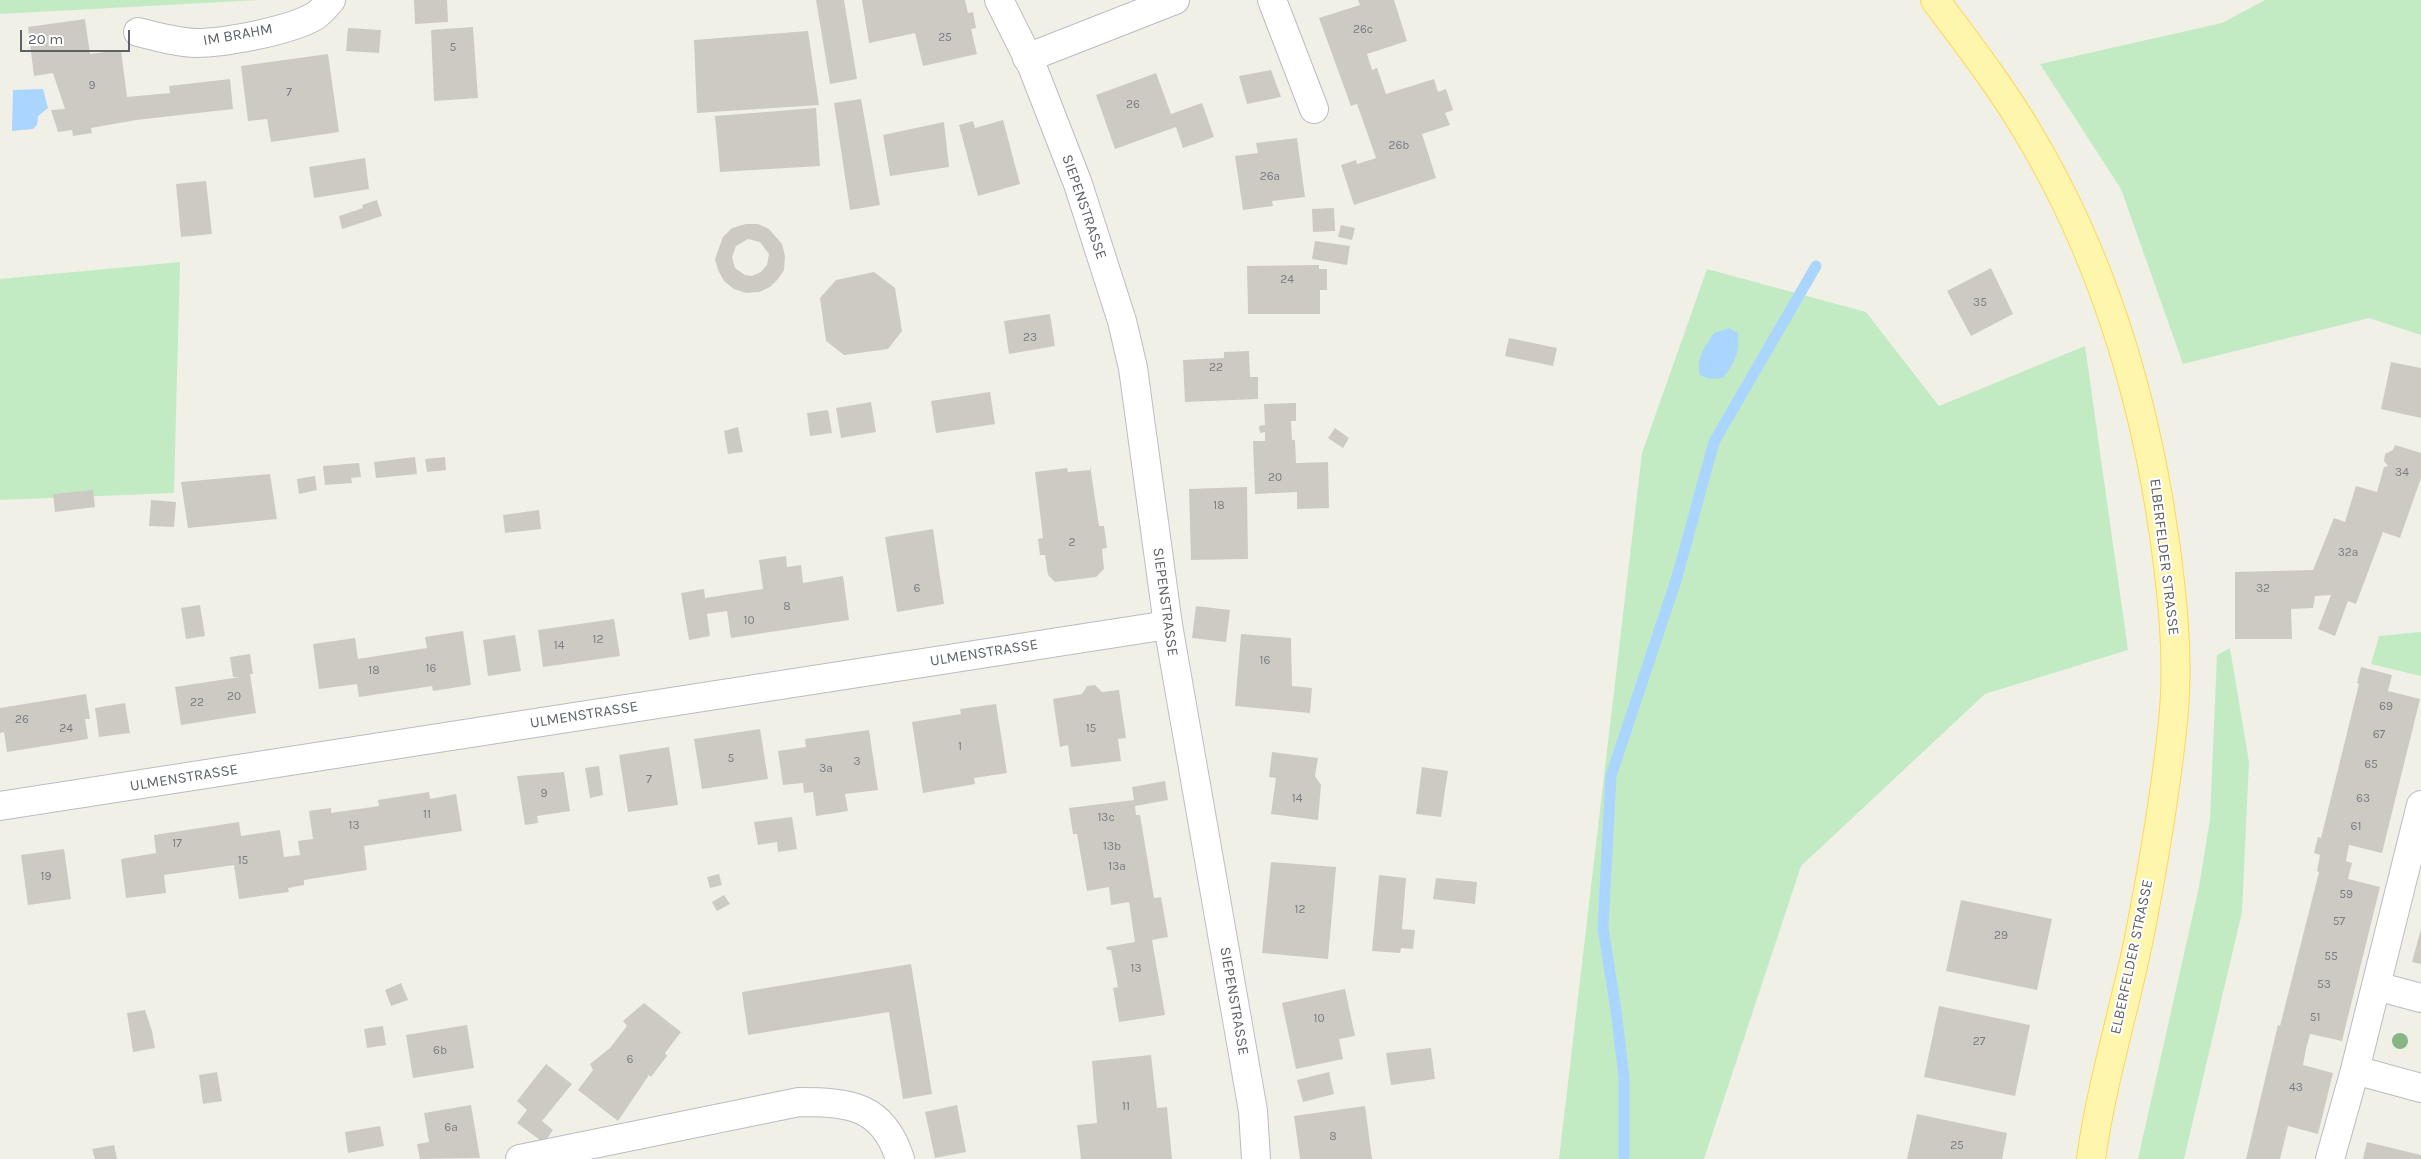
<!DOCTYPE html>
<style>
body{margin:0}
#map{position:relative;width:2421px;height:1159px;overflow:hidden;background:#f1f0e7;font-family:Karla,sans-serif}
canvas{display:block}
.scale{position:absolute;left:20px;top:30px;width:110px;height:22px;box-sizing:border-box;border:2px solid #5e6268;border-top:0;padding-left:6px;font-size:15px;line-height:18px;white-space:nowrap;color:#5e6268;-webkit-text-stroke:4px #fff;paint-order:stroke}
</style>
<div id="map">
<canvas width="2421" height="1159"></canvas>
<div class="scale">20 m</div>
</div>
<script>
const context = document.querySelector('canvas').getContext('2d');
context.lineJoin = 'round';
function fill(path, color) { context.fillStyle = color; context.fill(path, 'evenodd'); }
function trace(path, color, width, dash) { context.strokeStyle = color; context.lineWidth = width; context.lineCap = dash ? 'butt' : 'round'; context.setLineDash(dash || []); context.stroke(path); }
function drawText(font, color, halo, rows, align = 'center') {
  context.font = font + ' Karla,sans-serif'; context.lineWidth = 4; context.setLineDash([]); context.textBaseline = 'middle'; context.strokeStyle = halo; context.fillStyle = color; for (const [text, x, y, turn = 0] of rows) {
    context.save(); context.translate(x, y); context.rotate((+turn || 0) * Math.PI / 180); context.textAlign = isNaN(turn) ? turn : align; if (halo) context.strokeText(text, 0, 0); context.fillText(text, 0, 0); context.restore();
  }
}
const green = new Path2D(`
 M 0,0 L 260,0 L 0,14 Z
 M 2265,0 L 2421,0 L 2421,335 L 2369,318 L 2183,364 L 2121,189 L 2040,64 L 2222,23 Z
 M 180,262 L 174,493 L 0,500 L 0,279 Z
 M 1707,269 L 1866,312 L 1939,406 L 2085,346 L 2128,650 L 1985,694 L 1801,866 L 1704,1159 L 1559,1159 L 1642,453 Z
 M 2421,632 L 2421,676 L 2371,664 L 2379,636 Z
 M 2230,648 L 2249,762 L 2242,912 L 2184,1159 L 2138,1159 L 2199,887 L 2210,819 L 2217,655 Z`);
const water = new Path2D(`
 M 43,89 L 48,108 L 38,116 L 37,125 L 33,129 L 12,131 L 13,90 Z
 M 1729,328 L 1738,333 C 1740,352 1735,363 1723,378 L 1709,379 L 1700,375 C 1695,359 1705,347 1714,333 Z`);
const stream = new Path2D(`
 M 1624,1159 L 1624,1078 L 1616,1010 L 1603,928 L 1611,776 L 1677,577 L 1714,442 L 1816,266`);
const building = new Path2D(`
 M 414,0 L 447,0 L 448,22 L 415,24 Z
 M 816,0 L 844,0 L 857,79 L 830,84 Z
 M 862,0 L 965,0 L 968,13 L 973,12 L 976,28 L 971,29 L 977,54 L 923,66 L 915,33 L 869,43 Z
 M 1358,0 L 1394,0 L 1407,41 L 1367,54 L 1372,70 L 1377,68 L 1386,94 L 1434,79 L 1438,92 L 1446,89 L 1453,110 L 1445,113 L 1450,125 L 1422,134 L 1436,178 L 1354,205 L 1341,165 L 1356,160 L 1357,164 L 1376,158 L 1357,104 L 1351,106 L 1319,18 L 1360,5 Z
 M 85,19 L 90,54 L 121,50 L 127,97 L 170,93 L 169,86 L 230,79 L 233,109 L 136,120 L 91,128 L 92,133 L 73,136 L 72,130 L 58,132 L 51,110 L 65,109 L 53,73 L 34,76 L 28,27 Z
 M 473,27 L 478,98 L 434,101 L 431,30 Z
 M 348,28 L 381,30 L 379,53 L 346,51 Z
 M 808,31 L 819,105 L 697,113 L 694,40 Z
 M 328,54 L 339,132 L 271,142 L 267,119 L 248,121 L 241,66 Z
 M 1271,70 L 1281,97 L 1247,104 L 1239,76 Z
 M 1156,73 L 1171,114 L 1202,103 L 1214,137 L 1183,148 L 1176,127 L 1115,149 L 1096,95 Z
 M 861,99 L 880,205 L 850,210 L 834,103 Z
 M 816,108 L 820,166 L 720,172 L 715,116 Z
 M 1003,120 L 1020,184 L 978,196 L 959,125 L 973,121 L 975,128 Z
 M 944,122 L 949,167 L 890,176 L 883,135 Z
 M 1297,138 L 1305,197 L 1272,201 L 1273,206 L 1243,210 L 1235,156 L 1258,153 L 1256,143 Z
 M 365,158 L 369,189 L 314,198 L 309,167 Z
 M 206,181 L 212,234 L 181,237 L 176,184 Z
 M 377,200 L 382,216 L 342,229 L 339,216 L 363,208 L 362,205 Z
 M 1334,208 L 1335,231 L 1313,232 L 1312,209 Z
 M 746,224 L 758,224 L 769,229 L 782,244 L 785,256 L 784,270 L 778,279 L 770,287 L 759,292 L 746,293 L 734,289 L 724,281 L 718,270 L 715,259 L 723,237 L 732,228 ZM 748,239 L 760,242 L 769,254 L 767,265 L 761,272 L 752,276 L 745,275 L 735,268 L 732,257 L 736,246 Z
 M 1341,225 L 1355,228 L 1352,240 L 1338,237 Z
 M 1315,241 L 1350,246 L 1347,265 L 1312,259 Z
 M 1319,265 L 1319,269 L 1327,269 L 1327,290 L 1320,290 L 1320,314 L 1248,314 L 1247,266 Z
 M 1991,268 L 2013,314 L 1971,336 L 1947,291 Z
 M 874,272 L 895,288 L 902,331 L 888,349 L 844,355 L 826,341 L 820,298 L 836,280 Z
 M 1050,314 L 1055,346 L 1009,354 L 1004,321 Z
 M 1509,338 L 1557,348 L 1553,366 L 1505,356 Z
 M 1249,351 L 1250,377 L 1258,377 L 1258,399 L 1185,402 L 1183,360 L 1224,358 L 1224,352 Z
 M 2391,362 L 2421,368 L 2421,418 L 2381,409 Z
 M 990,392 L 995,424 L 936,433 L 931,401 Z
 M 871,402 L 876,432 L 841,438 L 836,408 Z
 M 1296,403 L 1296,421 L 1291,421 L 1292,440 L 1295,440 L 1296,463 L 1328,462 L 1329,508 L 1297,509 L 1297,492 L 1255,494 L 1253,441 L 1265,441 L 1265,432 L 1260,433 L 1259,426 L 1265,425 L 1264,404 Z
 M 828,410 L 832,433 L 810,436 L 807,413 Z
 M 738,427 L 743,452 L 728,454 L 724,431 Z
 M 1335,428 L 1349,438 L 1343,448 L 1328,438 Z
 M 2395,445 L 2421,453 L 2421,478 L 2400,538 L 2383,532 L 2356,604 L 2348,601 L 2335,636 L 2318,629 L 2331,595 L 2315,596 L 2313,608 L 2291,609 L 2292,639 L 2235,639 L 2235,572 L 2313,570 L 2334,518 L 2345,522 L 2356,486 L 2377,492 L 2384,467 L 2388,466 L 2384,461 L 2385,454 L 2393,450 Z
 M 415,457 L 417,474 L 376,478 L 374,462 Z
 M 445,457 L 446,470 L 427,472 L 425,459 Z
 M 359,463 L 361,477 L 351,478 L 352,483 L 325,485 L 323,466 Z
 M 1090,465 L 1099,526 L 1104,526 L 1107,548 L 1102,549 L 1104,569 L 1096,577 L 1055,582 L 1048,575 L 1045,555 L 1040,555 L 1038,539 L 1043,538 L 1035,472 L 1067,468 L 1068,472 L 1090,470 Z
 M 270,474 L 277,519 L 188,528 L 181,482 Z
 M 315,476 L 317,490 L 299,494 L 297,479 Z
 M 1247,487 L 1248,559 L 1191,560 L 1189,489 Z
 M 93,490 L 95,507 L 55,512 L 53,494 Z
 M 151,500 L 176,502 L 174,527 L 149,526 Z
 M 539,510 L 541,529 L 505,533 L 503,515 Z
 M 933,529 L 944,604 L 897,612 L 885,537 Z
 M 786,556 L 787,567 L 801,565 L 803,583 L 843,576 L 849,620 L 731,638 L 727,611 L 707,614 L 710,636 L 689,640 L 681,593 L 704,589 L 705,598 L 763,589 L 759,560 Z
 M 200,605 L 205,636 L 186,639 L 181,608 Z
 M 1196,606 L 1230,610 L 1226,642 L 1192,638 Z
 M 614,619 L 620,656 L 543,667 L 538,630 Z
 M 463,631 L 471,685 L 433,691 L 432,686 L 426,687 L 359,697 L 357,684 L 319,689 L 313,644 L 355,638 L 358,659 L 427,648 L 425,637 Z
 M 1241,634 L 1291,638 L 1292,686 L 1312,688 L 1310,713 L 1235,706 Z
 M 515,635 L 521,671 L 488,676 L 483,640 Z
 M 250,654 L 253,674 L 250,674 L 256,713 L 181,725 L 175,687 L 240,677 L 233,677 L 230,657 Z
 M 2361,667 L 2392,675 L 2388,691 L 2420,699 L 2382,853 L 2349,845 L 2346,861 L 2352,863 L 2348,879 L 2380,887 L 2342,1041 L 2310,1034 L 2306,1049 L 2303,1065 L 2333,1073 L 2318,1134 L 2288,1126 L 2280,1159 L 2246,1159 L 2278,1025 L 2280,1026 L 2319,872 L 2317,871 L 2320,855 L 2314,853 L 2318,837 L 2321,838 L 2344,745 L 2359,684 L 2357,683 Z
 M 1095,685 L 1102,692 L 1119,690 L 1126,738 L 1118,739 L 1121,761 L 1071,767 L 1068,745 L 1060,747 L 1053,699 L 1082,694 L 1087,686 Z
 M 86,694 L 90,719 L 85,719 L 88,739 L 7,752 L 4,732 L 0,733 L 0,708 Z
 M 125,703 L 130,733 L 99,737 L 95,708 Z
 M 996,704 L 1007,773 L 974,778 L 975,784 L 923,793 L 912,722 L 961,714 L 960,709 Z
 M 760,729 L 768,779 L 702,789 L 694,739 Z
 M 869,730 L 878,790 L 845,794 L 848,811 L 816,816 L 813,792 L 804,793 L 803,783 L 783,785 L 778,751 L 806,747 L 805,739 Z
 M 669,747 L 678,805 L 628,812 L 619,755 Z
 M 1272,752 L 1318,758 L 1315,776 L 1321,785 L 1318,820 L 1271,814 L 1276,778 L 1269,777 Z
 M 599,766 L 603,795 L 590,798 L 585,768 Z
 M 1422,767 L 1448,771 L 1441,817 L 1416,814 Z
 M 564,772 L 570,811 L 537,816 L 538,823 L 525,825 L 517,776 Z
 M 1165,781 L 1168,800 L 1135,806 L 1136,815 L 1140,815 L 1154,898 L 1161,897 L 1168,937 L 1152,940 L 1165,1015 L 1119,1022 L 1113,988 L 1118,987 L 1111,950 L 1107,950 L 1106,947 L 1135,942 L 1129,902 L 1111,905 L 1109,887 L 1087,891 L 1077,834 L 1073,834 L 1069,808 L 1134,800 L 1132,787 Z
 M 429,792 L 430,799 L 456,794 L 462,831 L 364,846 L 367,870 L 304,880 L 304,885 L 288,888 L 289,892 L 239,899 L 234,865 L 164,875 L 166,893 L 126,898 L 121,859 L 156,853 L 154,835 L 239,822 L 241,836 L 280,830 L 284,857 L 300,855 L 298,841 L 313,839 L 309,811 L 331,808 L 331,813 L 379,806 L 378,800 Z
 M 792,817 L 797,849 L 778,852 L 777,842 L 758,845 L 754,822 Z
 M 64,849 L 71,899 L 28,905 L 21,855 Z
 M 1271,862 L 1336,867 L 1328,959 L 1262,953 Z
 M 719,874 L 722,885 L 710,888 L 707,877 Z
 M 1379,875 L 1406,878 L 1402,929 L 1415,930 L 1413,949 L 1401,948 L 1400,953 L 1372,951 Z
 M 1436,878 L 1477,882 L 1475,904 L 1433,899 Z
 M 724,895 L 730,904 L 717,911 L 712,902 Z
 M 1961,900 L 2052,919 L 2037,990 L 1946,971 Z
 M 2421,929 L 2421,964 L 2412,962 Z
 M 911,964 L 932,1094 L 903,1099 L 889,1012 L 748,1035 L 742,992 Z
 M 401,983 L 408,1000 L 391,1006 L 385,990 Z
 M 1345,989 L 1355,1036 L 1339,1039 L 1343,1059 L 1296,1069 L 1282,1003 Z
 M 644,1003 L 681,1032 L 665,1053 L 667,1056 L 651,1077 L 649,1075 L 618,1121 L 578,1090 L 593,1070 L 590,1064 L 610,1048 L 627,1026 L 623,1021 Z
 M 1939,1006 L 2030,1025 L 2015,1096 L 1924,1077 Z
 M 145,1010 L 152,1031 L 155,1048 L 133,1052 L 127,1013 Z
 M 467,1025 L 474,1068 L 413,1078 L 406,1035 Z
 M 383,1026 L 386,1045 L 367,1048 L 364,1029 Z
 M 1431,1048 L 1435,1079 L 1391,1085 L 1386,1053 Z
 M 1151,1055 L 1157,1108 L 1167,1107 L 1172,1159 L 1081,1159 L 1077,1125 L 1097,1123 L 1092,1061 Z
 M 546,1064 L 572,1084 L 542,1121 L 553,1130 L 544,1143 L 517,1123 L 527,1110 L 517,1101 Z
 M 217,1072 L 222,1101 L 203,1104 L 199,1075 Z
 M 1329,1072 L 1334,1094 L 1303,1102 L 1297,1080 Z
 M 471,1105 L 480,1158 L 420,1159 L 417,1144 L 429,1142 L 424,1113 Z
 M 957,1105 L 966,1152 L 935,1158 L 925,1112 Z
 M 1365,1106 L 1372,1159 L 1300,1159 L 1294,1116 Z
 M 1917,1114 L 2007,1133 L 2002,1159 L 1907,1159 Z
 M 380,1126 L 384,1146 L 348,1153 L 345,1132 Z
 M 2367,1142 L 2421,1155 L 2421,1159 L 2363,1159 Z
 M 114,1145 L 117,1159 L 95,1159 L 92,1149 Z`);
const minor = new Path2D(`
 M 999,0 L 1032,66 L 1078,184 L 1122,321 L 1133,368 L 1168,625 L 1253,1111 L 1256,1159
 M 1272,0 L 1314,109
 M 138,32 C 157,37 175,42 195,43 C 225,43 289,31 315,16 C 321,12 326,6 331,0
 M 1027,58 L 1175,0
 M 0,806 L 1168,625
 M 2376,986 L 2421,998
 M 2355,1070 L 2421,1088
 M 520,1159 L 799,1102 C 849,1102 883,1105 900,1159
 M 2330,1159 L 2355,1070 L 2421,805`);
const major = new Path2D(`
 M 1935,0 C 1968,44 2002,88 2030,136 C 2102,257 2144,396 2164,535 C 2173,600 2180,665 2172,731 C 2164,802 2152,873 2138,943 C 2123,1015 2101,1086 2091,1159`);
const trees = [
 [2400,1041]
];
const numberNames = [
 ["26c",1363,30],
 ["25",945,38],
 ["5",453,48],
 ["9",92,86],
 ["7",289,93],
 ["26",1133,105],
 ["26b",1399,146],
 ["26a",1270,177],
 ["24",1287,280],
 ["35",1980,303],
 ["23",1030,338],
 ["22",1216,368],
 ["34",2402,473],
 ["20",1275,478],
 ["18",1219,506],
 ["2",1072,543],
 ["32a",2348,553],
 ["6",917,589],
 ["32",2263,589],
 ["8",787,607],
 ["10",749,621],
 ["12",598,640],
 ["14",559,646],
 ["16",1265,661],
 ["16",431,669],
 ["18",374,671],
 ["20",234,697],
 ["22",197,703],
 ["69",2386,707],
 ["26",22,720],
 ["24",66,729],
 ["15",1091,729],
 ["67",2379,735],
 ["1",960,747],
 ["5",731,759],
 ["3",857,762],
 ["65",2371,765],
 ["3a",826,769],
 ["7",649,780],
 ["9",544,794],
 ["14",1297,799],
 ["63",2363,799],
 ["11",427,815],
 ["13c",1106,818],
 ["13",354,826],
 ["61",2356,827],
 ["17",177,844],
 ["13b",1112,847],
 ["15",243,861],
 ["13a",1117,867],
 ["19",46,877],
 ["59",2346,895],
 ["12",1300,910],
 ["57",2339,922],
 ["29",2001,936],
 ["55",2331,957],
 ["13",1136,969],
 ["53",2324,985],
 ["51",2315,1018],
 ["10",1319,1019],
 ["27",1979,1042],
 ["6b",440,1051],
 ["6",630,1060],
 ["43",2296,1088],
 ["11",1126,1107],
 ["6a",451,1128],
 ["8",1333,1137],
 ["25",1957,1146]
];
const streetNames = [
 ["IM BRAHM",238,35,-10],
 ["SIEPENSTRASSE",1084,207,71],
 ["ELBERFELDER STRASSE",2164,557,83],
 ["SIEPENSTRASSE",1165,602,82],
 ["ULMENSTRASSE",984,653,-9],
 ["ULMENSTRASSE",584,715,-9],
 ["ULMENSTRASSE",184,778,-9],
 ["ELBERFELDER STRASSE",2132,957,-78],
 ["SIEPENSTRASSE",1234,1001,80]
];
fill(green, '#c2ebc4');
fill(water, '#a9d5ff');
trace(stream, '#a9d5ff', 11);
fill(building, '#cdcac4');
trace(minor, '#b9bcc1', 30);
trace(major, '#fed754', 30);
trace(minor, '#fff', 28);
trace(major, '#fff6ae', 28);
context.fillStyle = '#86b686';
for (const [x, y] of trees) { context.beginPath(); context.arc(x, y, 8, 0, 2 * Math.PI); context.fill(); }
drawText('12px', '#7a7c7f', null, numberNames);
drawText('15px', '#5e6268', '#fff', streetNames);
</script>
